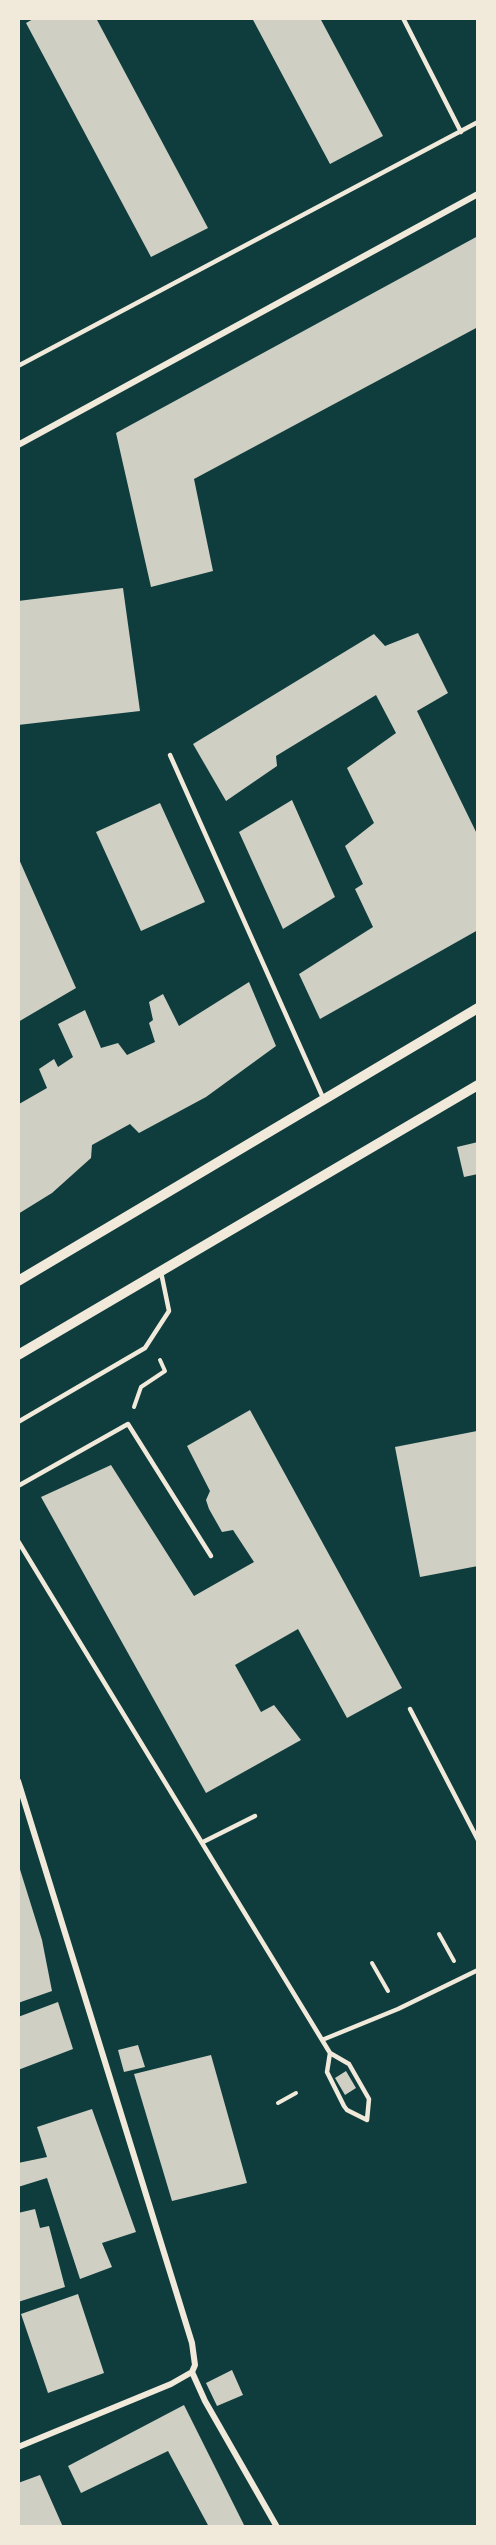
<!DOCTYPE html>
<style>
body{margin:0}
#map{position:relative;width:496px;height:2545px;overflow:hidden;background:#0f3d3e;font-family:Figtree,sans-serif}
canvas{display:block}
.frame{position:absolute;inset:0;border:20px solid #f1e9da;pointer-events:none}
</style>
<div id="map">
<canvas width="496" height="2545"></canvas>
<div class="frame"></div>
</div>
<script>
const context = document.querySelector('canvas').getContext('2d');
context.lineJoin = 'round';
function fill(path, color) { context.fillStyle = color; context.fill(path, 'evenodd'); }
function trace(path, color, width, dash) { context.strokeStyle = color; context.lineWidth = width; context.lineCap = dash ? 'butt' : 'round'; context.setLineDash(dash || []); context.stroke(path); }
const building = new Path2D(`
 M 35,18 L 96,18 L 208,228 L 151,257 L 26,23 Z
 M 252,18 L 320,18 L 383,136 L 330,164 Z
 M 478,236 L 478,327 L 194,479 L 213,571 L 151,587 L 116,433 Z
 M 123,588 L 140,711 L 18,725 L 18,601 Z
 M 418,633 L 448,693 L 417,711 L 478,836 L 478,930 L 320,1019 L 299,974 L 373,927 L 355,889 L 363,884 L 345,846 L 374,823 L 347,768 L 396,733 L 376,695 L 276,756 L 277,766 L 226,801 L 193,744 L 374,634 L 385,646 Z
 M 292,800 L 335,897 L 283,929 L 239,832 Z
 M 160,803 L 205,902 L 141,931 L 96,832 Z
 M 18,857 L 76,988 L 18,1022 Z
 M 249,982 L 276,1046 L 206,1097 L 139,1133 L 130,1124 L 92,1145 L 91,1158 L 52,1193 L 18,1214 L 19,1104 L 47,1088 L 39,1069 L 54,1059 L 58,1067 L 73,1057 L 58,1024 L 85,1010 L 101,1048 L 118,1043 L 127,1055 L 155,1042 L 149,1023 L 153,1020 L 149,1002 L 163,994 L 179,1026 Z
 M 478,1142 L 478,1174 L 464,1177 L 457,1147 Z
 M 250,1410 L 402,1688 L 347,1718 L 298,1629 L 235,1665 L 261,1712 L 274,1705 L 301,1740 L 206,1793 L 41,1497 L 111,1465 L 194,1596 L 254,1562 L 233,1530 L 222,1532 L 209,1509 L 206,1500 L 210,1491 L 187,1446 Z
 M 477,1431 L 478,1566 L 420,1577 L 395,1447 Z
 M 18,1863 L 42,1940 L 52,1991 L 18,2003 Z
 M 58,2002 L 73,2049 L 18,2070 L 18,2017 Z
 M 138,2045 L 145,2067 L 124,2072 L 118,2050 Z
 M 211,2055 L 247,2183 L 172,2201 L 134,2074 Z
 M 346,2071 L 356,2088 L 345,2095 L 335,2078 Z
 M 92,2109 L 136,2232 L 102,2243 L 112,2267 L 80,2279 L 47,2178 L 18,2187 L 18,2163 L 47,2157 L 37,2127 Z
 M 35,2209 L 40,2228 L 49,2226 L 65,2287 L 18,2302 L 18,2213 Z
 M 78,2294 L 104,2373 L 48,2393 L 21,2314 Z
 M 232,2370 L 243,2395 L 217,2406 L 206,2383 Z
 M 184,2405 L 245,2527 L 209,2527 L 168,2451 L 81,2493 L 68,2466 Z
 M 40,2475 L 63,2527 L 18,2527 L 18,2483 Z`);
const path = new Path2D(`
 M 134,1407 L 141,1387 L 165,1371 L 160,1360
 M 439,1934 L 454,1961
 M 372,1963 L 388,1991
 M 278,2103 L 296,2093`);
const service = new Path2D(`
 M 403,18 L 461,132
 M 18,366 L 478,122
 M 170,755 L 324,1100
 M 18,1422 L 145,1348 L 169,1311 L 161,1272
 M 18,1486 L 128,1424 L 211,1556
 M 18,1541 L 330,2053 L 349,2064 L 369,2099 L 367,2120 L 347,2110 L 344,2106 L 327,2072 L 330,2053
 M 410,1709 L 478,1840
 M 203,1842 L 255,1816
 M 322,2040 L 398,2009 L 478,1970`);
const minor = new Path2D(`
 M 18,445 L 478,194
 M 18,1781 L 192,2343 L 195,2365 L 192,2372
 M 192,2372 L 205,2401 L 277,2527
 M 18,2447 L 171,2384 L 192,2372`);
const tertiary = new Path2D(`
 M 18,1281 L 478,1008
 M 18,1355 L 478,1085`);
fill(building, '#cfcfc3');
trace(path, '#f1e9da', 4);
trace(service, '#f1e9da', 4.5);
trace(minor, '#f1e9da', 6);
trace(tertiary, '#f1e9da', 10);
</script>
